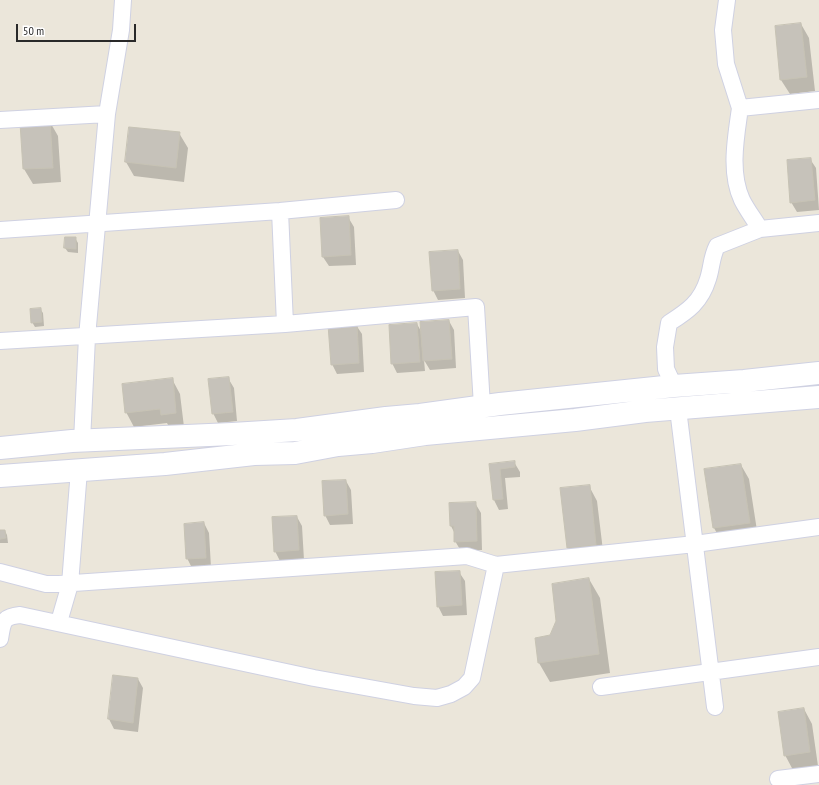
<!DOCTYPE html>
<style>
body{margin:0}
#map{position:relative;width:819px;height:785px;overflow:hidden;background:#ebe6da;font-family:"PT Sans Narrow",sans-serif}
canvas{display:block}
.scale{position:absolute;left:16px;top:24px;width:120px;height:18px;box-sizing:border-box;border:2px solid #292929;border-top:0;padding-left:5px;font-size:12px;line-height:14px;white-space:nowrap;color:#292929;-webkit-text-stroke:3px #fff;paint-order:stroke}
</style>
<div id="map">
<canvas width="819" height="785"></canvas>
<div class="scale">50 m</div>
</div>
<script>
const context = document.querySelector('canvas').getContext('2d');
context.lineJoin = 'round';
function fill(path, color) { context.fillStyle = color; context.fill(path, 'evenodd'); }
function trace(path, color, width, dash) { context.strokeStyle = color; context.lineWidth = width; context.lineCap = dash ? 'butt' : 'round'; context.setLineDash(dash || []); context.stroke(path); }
const shadow = new Path2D(`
 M 801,24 L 809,38 L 815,91 L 790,94 L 781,80 Z
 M 50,122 L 58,136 L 61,182 L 33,184 L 24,169 L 21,124 Z
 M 179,133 L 188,148 L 184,182 L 134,176 L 126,162 Z
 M 810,159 L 816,168 L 819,210 L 797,212 L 791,202 Z
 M 348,217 L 354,227 L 356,265 L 329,266 L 323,257 Z
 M 75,238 L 78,243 L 78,253 L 68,252 L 65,248 Z
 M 458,251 L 463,260 L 465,298 L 438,300 L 433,290 Z
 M 40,309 L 43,313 L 44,326 L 35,327 L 32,322 Z
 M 449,321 L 454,330 L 456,368 L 430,370 L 424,360 L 425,371 L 397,373 L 392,363 L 417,324 L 422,333 Z
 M 356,325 L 362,334 L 364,372 L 337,374 L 332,364 Z
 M 228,378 L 234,388 L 237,421 L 218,423 L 213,413 Z
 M 172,379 L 180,394 L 184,427 L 170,429 L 167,423 L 134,427 L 126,412 Z
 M 514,462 L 520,472 L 520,477 L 505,478 L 508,509 L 499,510 L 494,500 L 490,465 Z
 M 741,465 L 749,479 L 758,537 L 722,542 L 714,528 Z
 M 346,481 L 351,490 L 353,524 L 330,525 L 325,515 Z
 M 589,486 L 597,501 L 604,559 L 576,562 L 568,548 Z
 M 475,503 L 481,513 L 482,550 L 461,551 L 455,541 L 455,534 L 451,526 L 450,504 Z
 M 297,517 L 302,526 L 304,560 L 280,561 L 275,551 Z
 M 204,523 L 209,533 L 211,567 L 192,568 L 187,558 Z
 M 0,531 L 5,531 L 7,535 L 8,543 L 0,543 Z
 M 459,572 L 465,581 L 467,615 L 443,616 L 438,606 Z
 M 589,579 L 600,598 L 610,673 L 550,682 L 539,663 L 551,636 Z
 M 114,676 L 138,679 L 143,688 L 138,732 L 114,729 L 109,719 Z
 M 804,709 L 812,724 L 818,766 L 793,770 L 785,755 Z`);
const building = new Path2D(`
 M 801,23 L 807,77 L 780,80 L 775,26 Z
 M 50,121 L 53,168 L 23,169 L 20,123 Z
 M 129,127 L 180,132 L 176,168 L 125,162 Z
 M 811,158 L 815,200 L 790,203 L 787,160 Z
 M 349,216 L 351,255 L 322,257 L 320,218 Z
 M 65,237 L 76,237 L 76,249 L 64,248 Z
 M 458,250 L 460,289 L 432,291 L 429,252 Z
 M 41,308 L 42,322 L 31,323 L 30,309 Z
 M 449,320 L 452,359 L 423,361 L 420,322 Z
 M 417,323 L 420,362 L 391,364 L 389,325 Z
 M 357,324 L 359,363 L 331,365 L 328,325 Z
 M 229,377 L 233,412 L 212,414 L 208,379 Z
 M 173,378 L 176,413 L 161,415 L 160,409 L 125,413 L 122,384 Z
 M 515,461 L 515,467 L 500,469 L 503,499 L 493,500 L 489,464 Z
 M 741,464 L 750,523 L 713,528 L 704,469 Z
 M 346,480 L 348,514 L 324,516 L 322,481 Z
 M 590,485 L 596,545 L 567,548 L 560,488 Z
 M 476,502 L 477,541 L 454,542 L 454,526 L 450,526 L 449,503 Z
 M 297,516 L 299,550 L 274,552 L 272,517 Z
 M 204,522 L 206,558 L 186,559 L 184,524 Z
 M 0,530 L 5,530 L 6,538 L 0,539 Z
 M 460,571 L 462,605 L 437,607 L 435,572 Z
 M 589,578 L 599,654 L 538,663 L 535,638 L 550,635 L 556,621 L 552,584 Z
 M 113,675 L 138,678 L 133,723 L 108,719 Z
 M 804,708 L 810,752 L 784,756 L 778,712 Z`);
const street = new Path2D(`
 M 727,0 L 723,30 L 726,64 L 740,108
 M 0,120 L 107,114
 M 280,211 L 285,324
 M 760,229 C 754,219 747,210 742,200 C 729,172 736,137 740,108 L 819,100
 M 0,230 L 280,211 L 396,200
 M 0,341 L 285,324 L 476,307 L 482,406
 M 674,386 L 666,369 L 665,347 L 669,323 C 688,311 701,302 708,279 C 712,267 711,258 717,246 L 760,229 L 819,223
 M 678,409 L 715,707
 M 82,441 L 87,337 L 107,114 L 121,30 L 123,0
 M 0,572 L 46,584 L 59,584 L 467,556 L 496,565 L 695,544 L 819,527
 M 59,622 L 70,584 L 79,470
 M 0,639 C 3,622 2,617 20,615 L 314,678 L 414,696 L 437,698 L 451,694 L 464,687 L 472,678 L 496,565
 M 601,687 L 819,657
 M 778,779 L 819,774`);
const secondary = new Path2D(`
 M 0,448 L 72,441 L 232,434 L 297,430 L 386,418 L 420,415 L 500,404 L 674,386 L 744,381 L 819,373
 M 0,476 L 165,464 L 254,454 L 295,453 L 338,445 L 372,442 L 425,434 L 575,420 L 645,411 L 819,397`);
fill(shadow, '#0003');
fill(building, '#c6c2ba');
trace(building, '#c6c2b4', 1);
trace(street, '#cfd1e2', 18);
trace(secondary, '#cfd1e2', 24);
trace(street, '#fff', 16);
trace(secondary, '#fff', 22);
</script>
